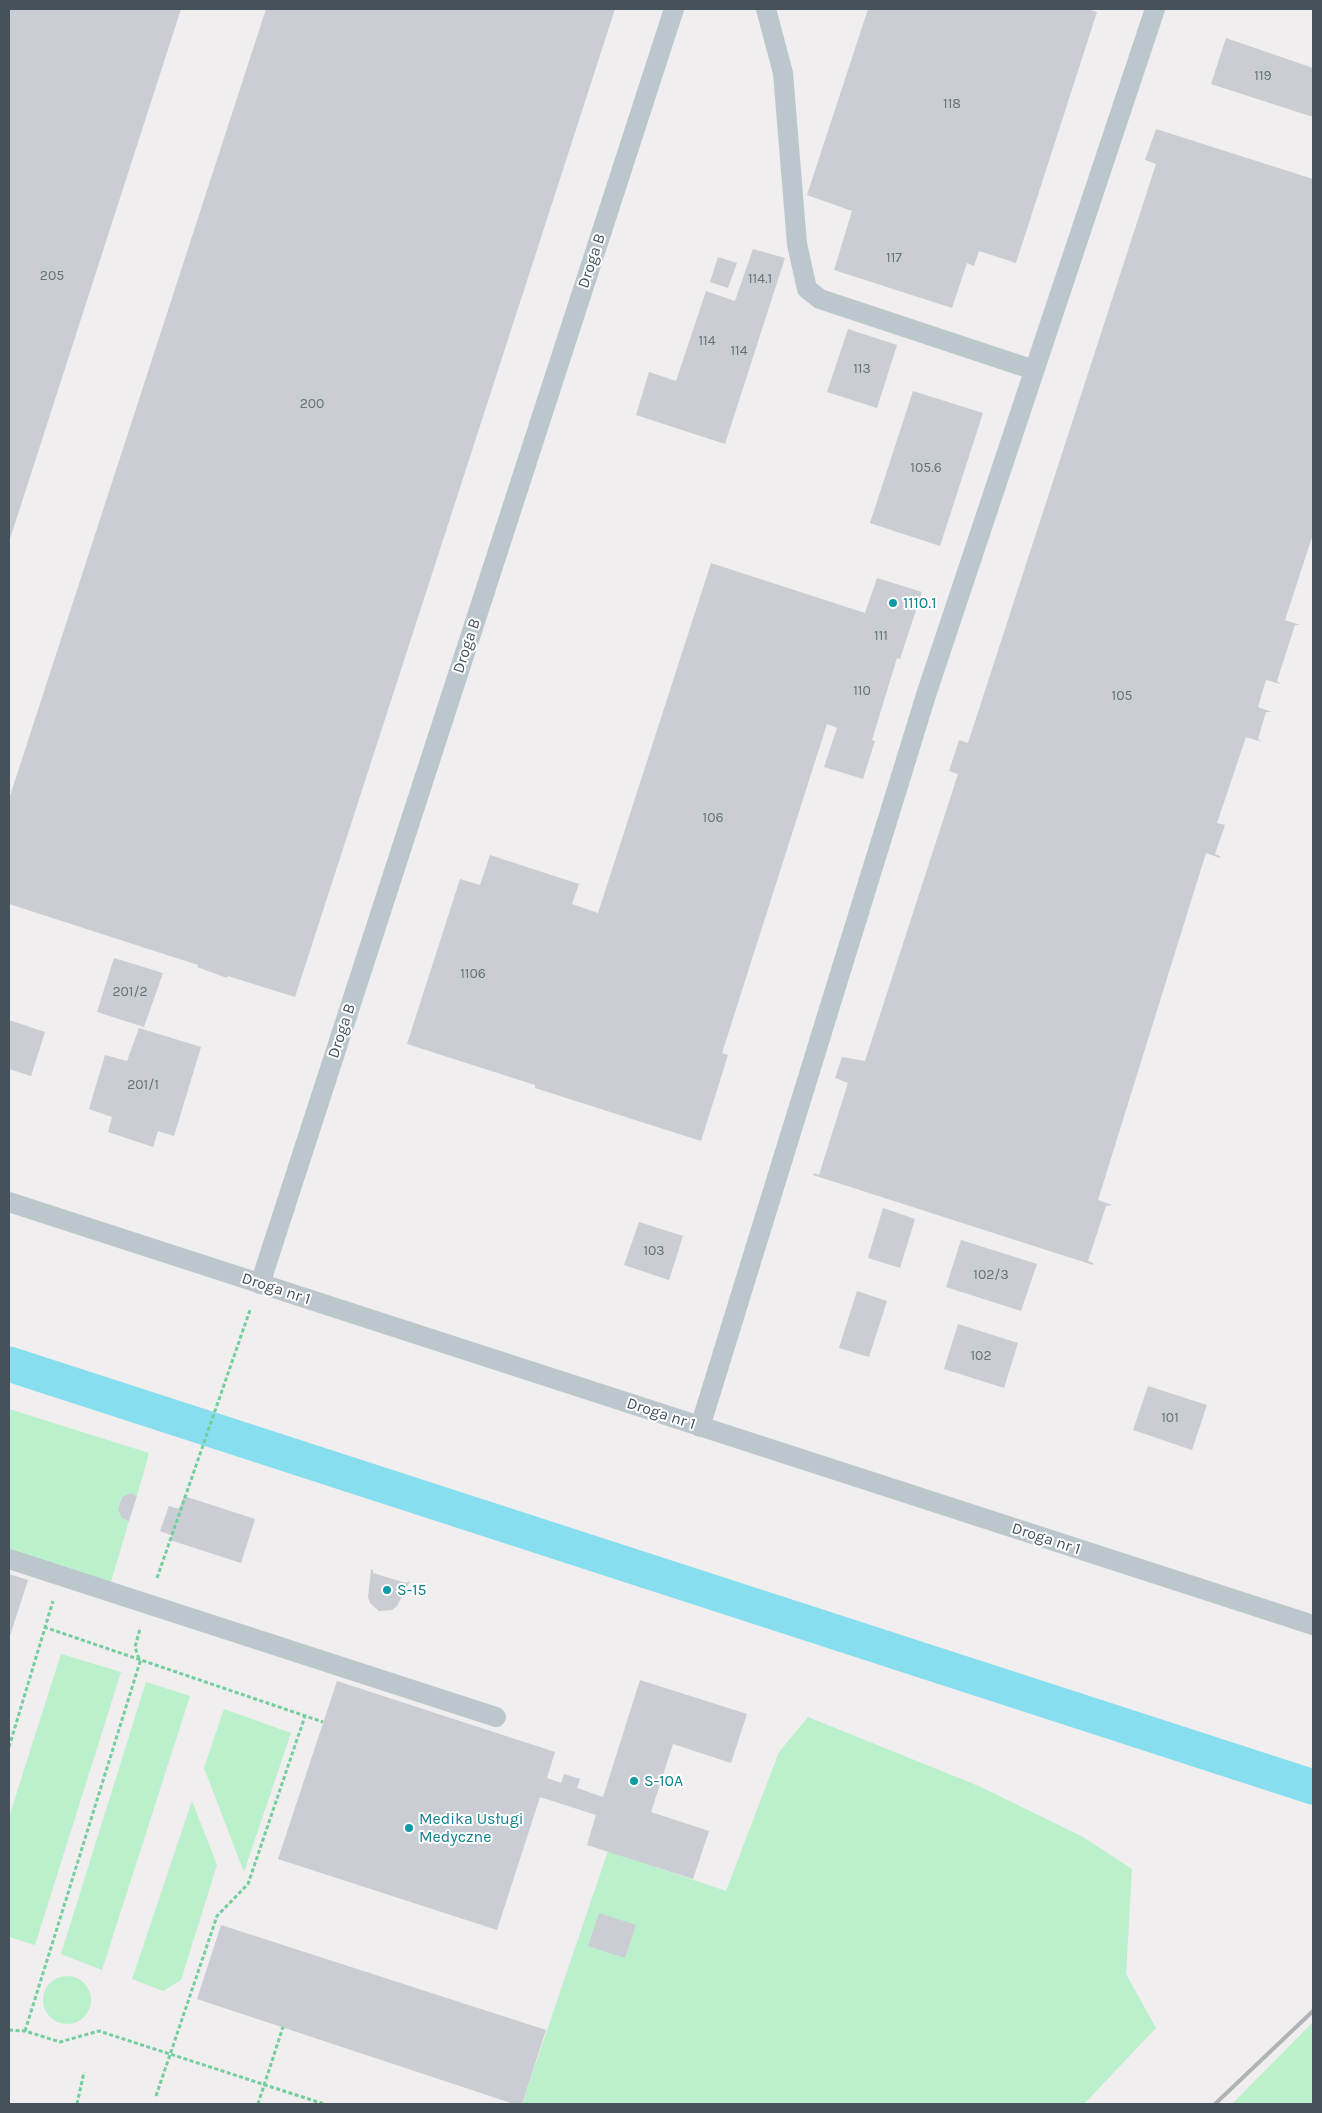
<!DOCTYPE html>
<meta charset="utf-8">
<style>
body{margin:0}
#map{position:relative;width:1322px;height:2113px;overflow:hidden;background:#f0eeee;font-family:Karla,sans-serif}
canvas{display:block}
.frame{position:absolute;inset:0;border:10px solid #45525c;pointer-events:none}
</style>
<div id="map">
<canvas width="1322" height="2113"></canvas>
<div class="frame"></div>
</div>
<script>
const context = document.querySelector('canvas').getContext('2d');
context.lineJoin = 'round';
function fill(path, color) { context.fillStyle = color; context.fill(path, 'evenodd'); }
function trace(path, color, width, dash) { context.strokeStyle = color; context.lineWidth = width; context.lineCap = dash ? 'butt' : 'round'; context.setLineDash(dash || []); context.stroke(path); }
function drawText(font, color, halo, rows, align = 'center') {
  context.font = font + ' Karla,sans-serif'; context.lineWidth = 4; context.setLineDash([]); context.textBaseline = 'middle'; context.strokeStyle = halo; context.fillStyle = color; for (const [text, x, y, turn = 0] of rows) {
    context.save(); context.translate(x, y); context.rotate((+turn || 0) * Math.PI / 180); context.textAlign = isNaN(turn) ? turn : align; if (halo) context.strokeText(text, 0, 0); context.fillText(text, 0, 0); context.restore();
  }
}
const green = new Path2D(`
 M 9,1409 L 149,1453 L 137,1496 L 130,1493 L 122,1497 L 118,1510 L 122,1518 L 129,1521 L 108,1592 L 9,1559 Z
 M 61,1654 L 121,1672 L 35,1945 L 9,1937 L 9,1817 Z
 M 146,1682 L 190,1696 L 102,1970 L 61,1954 Z
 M 224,1709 L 291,1733 L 244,1872 L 204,1768 Z
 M 808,1717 L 981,1787 L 1083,1837 L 1132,1869 L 1126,1974 L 1156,2028 L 1084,2104 L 522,2104 L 608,1851 L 726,1891 L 779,1752 Z
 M 192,1801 L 217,1865 L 181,1980 L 163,1991 L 132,1979 Z
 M43 2000a24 24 0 1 1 48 0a24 24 0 1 1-48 0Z
 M 1313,2022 L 1313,2104 L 1232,2104 Z`);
const canal = new Path2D(`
 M 9,1364 L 1313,1787`);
const building = new Path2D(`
 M 9,9 L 181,9 L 9,542 Z
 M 266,9 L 615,9 L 295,997 L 228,976 L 227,978 L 197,967 L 198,965 L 9,904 L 9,799 Z
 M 868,9 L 1087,9 L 1097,12 L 1016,263 L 979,251 L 974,266 L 967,263 L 952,308 L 834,270 L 852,211 L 807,195 Z
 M 1226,38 L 1313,68 L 1313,117 L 1211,84 Z
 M 1156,129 L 1313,179 L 1313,534 L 1285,620 L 1300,625 L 1295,625 L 1277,681 L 1281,684 L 1266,680 L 1258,707 L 1272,712 L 1266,712 L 1258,739 L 1262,742 L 1246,737 L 1217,823 L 1225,825 L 1215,854 L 1220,856 L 1220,858 L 1206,853 L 1098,1200 L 1112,1205 L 1106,1206 L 1088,1261 L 1093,1263 L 1093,1265 L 813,1175 L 814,1173 L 819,1175 L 848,1083 L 835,1078 L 842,1057 L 865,1061 L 958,774 L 949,771 L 959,740 L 968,743 L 1156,164 L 1145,160 Z
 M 753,249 L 785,258 L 725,444 L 636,415 L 649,372 L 676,381 L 706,291 L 735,301 Z
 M 718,257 L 737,263 L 728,288 L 710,282 Z
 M 848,329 L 897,345 L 877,408 L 827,392 Z
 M 913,391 L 983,413 L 940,546 L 870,523 Z
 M 711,563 L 865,613 L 877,578 L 922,592 L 900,659 L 897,658 L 872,740 L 875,741 L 863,779 L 824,767 L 837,728 L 827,724 L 722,1053 L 728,1055 L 701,1141 L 535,1088 L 535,1085 L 407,1044 L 460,879 L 480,885 L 490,855 L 579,884 L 572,904 L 598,913 Z
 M 114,958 L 163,973 L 144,1027 L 97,1012 Z
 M 9,1020 L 45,1032 L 31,1076 L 9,1069 Z
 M 139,1028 L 201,1047 L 174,1136 L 158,1131 L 153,1147 L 108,1132 L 112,1117 L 89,1109 L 105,1055 L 127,1061 Z
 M 883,1208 L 915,1219 L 900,1268 L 868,1258 Z
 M 639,1222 L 683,1236 L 669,1280 L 624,1265 Z
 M 961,1240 L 1037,1264 L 1021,1311 L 946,1287 Z
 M 857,1291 L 887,1301 L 869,1357 L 839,1348 Z
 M 958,1324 L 1018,1343 L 1004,1388 L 944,1369 Z
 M 1148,1386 L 1207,1405 L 1192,1450 L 1133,1430 Z
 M 130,1493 L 137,1496 L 129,1521 L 122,1518 L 118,1510 L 122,1497 Z
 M 184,1496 L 255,1519 L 241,1563 L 170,1540 L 171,1535 L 160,1531 L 169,1506 L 179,1509 Z
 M 371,1569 L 373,1570 L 373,1573 L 406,1583 L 410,1581 L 397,1606 L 392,1610 L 379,1611 L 370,1603 L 368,1597 Z
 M 9,1574 L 28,1580 L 9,1639 Z
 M 640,1680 L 747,1714 L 731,1763 L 673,1744 L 651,1812 L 709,1831 L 693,1879 L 587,1845 L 596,1815 L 540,1797 L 497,1930 L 278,1859 L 337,1681 L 555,1752 L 547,1778 L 561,1783 L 564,1774 L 580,1779 L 577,1788 L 603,1797 Z
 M 599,1913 L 636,1925 L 625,1958 L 588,1946 Z
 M 221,1925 L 546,2030 L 522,2104 L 514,2104 L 197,1999 Z`);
const path = new Path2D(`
 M 157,1578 L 250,1310
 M 44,1627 L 323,1722
 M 9,1747 L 53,1601
 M 9,2030 L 25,2031 L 60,2042 L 99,2031 L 324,2104
 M 25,2031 L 140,1662 L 135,1647 L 140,1629
 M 156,2096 L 217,1916 L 248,1884 L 305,1716
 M 77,2104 L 84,2072
 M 258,2104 L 283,2027`);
const service = new Path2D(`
 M 766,9 L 783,73 L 797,244 L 807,289 L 820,299 L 1034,370
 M 9,1202 L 1313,1625
 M 260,1284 L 674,9
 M 700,1427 L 927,692 L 1155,9
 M 9,1559 L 496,1717`);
const rail = new Path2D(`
 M 1215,2104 L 1313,2011`);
const markers = [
 [893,603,5,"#0f9aa8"],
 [387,1590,5,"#0f9aa8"],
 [634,1781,5,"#0f9aa8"],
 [409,1828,5,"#0f9aa8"]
];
const numberNames = [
 ["119",1263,76],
 ["118",952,104],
 ["117",894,258],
 ["205",52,276],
 ["114.1",760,279],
 ["114",707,341],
 ["114",739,351],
 ["113",862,369],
 ["200",312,404],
 ["105.6",926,468],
 ["111",881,636],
 ["110",862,691],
 ["105",1122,696],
 ["106",713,818],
 ["1106",473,974],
 ["201/2",130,992],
 ["201/1",143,1085],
 ["103",654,1251],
 ["102/3",991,1275],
 ["102",981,1356],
 ["101",1170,1418]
];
const streetNames = [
 ["Droga B",592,261,-72],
 ["Droga B",467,646,-72],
 ["Droga B",342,1031,-72],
 ["Droga nr 1",276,1289,18],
 ["Droga nr 1",661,1414,18],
 ["Droga nr 1",1046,1539,18]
];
const cultureNames = [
 ["1110.1",903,603],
 ["S-15",397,1590],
 ["S-10A",644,1781],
 ["Medika Usługi",419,1819],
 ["Medyczne",419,1837]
];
fill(green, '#baf0cc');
trace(canal, '#86deee', 35);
fill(building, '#cacdd3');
trace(path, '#72ce9c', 3, [4, 2.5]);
trace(service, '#bbc6cd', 20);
trace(rail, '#b0b3b8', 4);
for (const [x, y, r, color] of markers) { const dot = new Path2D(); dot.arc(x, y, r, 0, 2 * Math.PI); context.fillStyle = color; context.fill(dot); trace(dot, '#fff', 2); }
drawText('14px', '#66717a', null, numberNames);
drawText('16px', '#45525c', '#fff', streetNames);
drawText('16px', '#0d838f', '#fff', cultureNames, 'left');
</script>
